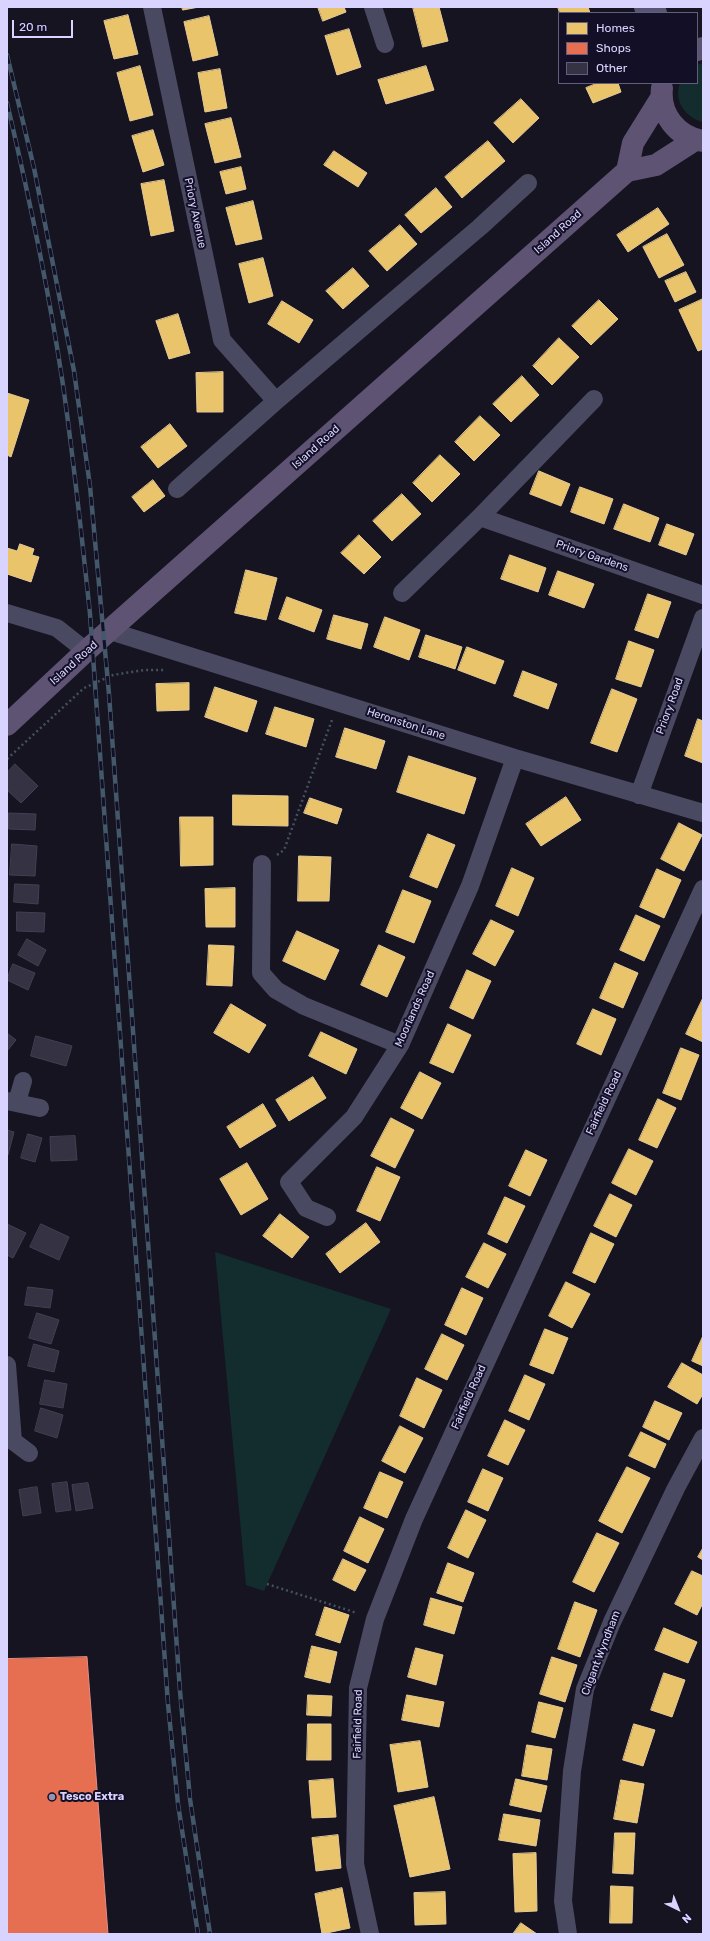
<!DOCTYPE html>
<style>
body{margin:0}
#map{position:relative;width:710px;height:1941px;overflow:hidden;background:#161421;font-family:Rubik,sans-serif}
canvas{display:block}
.frame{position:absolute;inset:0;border:8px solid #d9d4ff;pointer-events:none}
.legend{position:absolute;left:558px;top:12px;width:140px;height:72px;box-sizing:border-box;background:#130f26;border:1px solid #625e7d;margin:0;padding:5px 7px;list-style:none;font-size:12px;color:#d9d4ff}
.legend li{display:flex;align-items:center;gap:8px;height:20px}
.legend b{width:20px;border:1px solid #625e7d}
.north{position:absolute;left:658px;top:1889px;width:40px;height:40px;-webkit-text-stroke:3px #130f26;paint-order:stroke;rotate:137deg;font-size:11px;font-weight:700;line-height:16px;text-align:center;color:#d9d4ff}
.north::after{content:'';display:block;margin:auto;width:14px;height:18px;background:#d9d4ff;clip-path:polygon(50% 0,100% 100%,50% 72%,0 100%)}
.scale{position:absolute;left:12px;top:20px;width:61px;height:18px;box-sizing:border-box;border:2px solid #d9d4ff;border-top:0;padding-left:5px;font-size:12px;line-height:14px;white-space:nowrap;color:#d9d4ff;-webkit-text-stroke:3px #130f26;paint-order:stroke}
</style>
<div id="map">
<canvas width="710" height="1941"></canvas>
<div class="frame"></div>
<ul class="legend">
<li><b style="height:11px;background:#e9c46a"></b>Homes</li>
<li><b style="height:11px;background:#e76f51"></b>Shops</li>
<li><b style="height:11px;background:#343243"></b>Other</li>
</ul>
<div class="north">N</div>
<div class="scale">20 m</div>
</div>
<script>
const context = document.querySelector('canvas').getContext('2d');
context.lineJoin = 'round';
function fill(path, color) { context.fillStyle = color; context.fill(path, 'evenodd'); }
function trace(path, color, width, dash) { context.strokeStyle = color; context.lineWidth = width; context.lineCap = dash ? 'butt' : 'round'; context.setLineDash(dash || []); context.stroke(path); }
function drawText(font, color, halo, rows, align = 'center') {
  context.font = font + ' Rubik,sans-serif'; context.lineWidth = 4; context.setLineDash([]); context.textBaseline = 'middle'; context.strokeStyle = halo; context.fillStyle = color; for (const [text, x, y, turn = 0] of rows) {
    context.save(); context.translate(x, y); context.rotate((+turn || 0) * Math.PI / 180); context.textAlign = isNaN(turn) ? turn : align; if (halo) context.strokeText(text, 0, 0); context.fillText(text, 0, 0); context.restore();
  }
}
const green = new Path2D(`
 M 703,63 L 703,122 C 686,118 673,101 680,83 L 697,83 L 697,65 Z
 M 215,1252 L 391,1309 L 264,1591 L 246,1585 Z`);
const homes = new Path2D(`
 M 182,7 L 199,7 L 183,10 Z
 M 318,7 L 344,7 L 346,12 L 323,21 Z
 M 413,7 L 439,7 L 448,41 L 423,47 Z
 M 558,7 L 588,7 L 590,13 L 560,13 Z
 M 128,15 L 138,54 L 114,59 L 104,21 Z
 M 209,16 L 218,55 L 193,61 L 184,22 Z
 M 349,29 L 361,67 L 337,75 L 325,36 Z
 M 140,66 L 153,115 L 130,121 L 117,73 Z
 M 426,66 L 434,90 L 386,104 L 378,80 Z
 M 220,69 L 227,108 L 205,112 L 198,73 Z
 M 598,83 L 618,83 L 621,92 L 593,103 L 586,88 Z
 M 521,99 L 539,118 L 513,143 L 494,123 Z
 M 231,118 L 241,157 L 215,163 L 205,124 Z
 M 153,130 L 164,165 L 143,172 L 132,136 Z
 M 488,141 L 505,161 L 462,198 L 445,177 Z
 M 334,151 L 367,173 L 358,187 L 324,165 Z
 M 241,167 L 246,189 L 226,194 L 220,172 Z
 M 164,180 L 174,231 L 151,236 L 141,184 Z
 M 436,188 L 452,207 L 421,233 L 405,215 Z
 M 253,201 L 262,239 L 236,245 L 226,208 Z
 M 658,208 L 669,224 L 628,252 L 617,235 Z
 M 400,225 L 417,244 L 387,271 L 369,251 Z
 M 667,234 L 684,265 L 659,278 L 643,247 Z
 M 263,258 L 273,296 L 249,303 L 239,264 Z
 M 353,268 L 369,286 L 343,309 L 326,291 Z
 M 686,272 L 696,292 L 675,302 L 665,281 Z
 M 703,299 L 703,349 L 698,351 L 679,310 Z
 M 599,300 L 618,319 L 591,345 L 572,326 Z
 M 282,301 L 313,320 L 299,343 L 268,324 Z
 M 178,314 L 190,353 L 169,359 L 156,321 Z
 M 559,338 L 579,357 L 552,385 L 533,366 Z
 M 223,372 L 223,412 L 197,412 L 196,373 Z
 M 522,376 L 539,395 L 511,422 L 493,404 Z
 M 7,393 L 29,400 L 11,457 L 7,455 Z
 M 480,416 L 500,435 L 474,461 L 455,442 Z
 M 170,424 L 187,446 L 158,468 L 141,447 Z
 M 440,455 L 460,474 L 432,502 L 413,483 Z
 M 539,471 L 570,484 L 561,506 L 530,494 Z
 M 153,480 L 165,496 L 144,512 L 132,497 Z
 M 580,487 L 613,499 L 604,524 L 571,512 Z
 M 402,494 L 421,514 L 392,541 L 373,521 Z
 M 624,504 L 659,518 L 650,542 L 614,529 Z
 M 667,524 L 694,534 L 686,555 L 659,545 Z
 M 359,535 L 381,557 L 364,574 L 341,553 Z
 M 20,544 L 34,549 L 32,555 L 39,557 L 31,582 L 7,574 L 7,548 L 17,551 Z
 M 510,555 L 546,568 L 538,592 L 501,579 Z
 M 246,570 L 277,578 L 266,620 L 235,613 Z
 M 558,571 L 594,584 L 584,608 L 549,595 Z
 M 648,594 L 671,602 L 658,638 L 635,630 Z
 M 287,597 L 322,610 L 314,632 L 279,619 Z
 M 334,615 L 368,624 L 361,649 L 327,639 Z
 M 385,617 L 420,630 L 409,660 L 374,647 Z
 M 426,635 L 462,647 L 455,669 L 419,657 Z
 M 629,641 L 654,650 L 641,687 L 616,679 Z
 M 467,647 L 504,661 L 495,684 L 458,670 Z
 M 523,671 L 557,684 L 548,709 L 514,696 Z
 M 189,683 L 189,710 L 157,711 L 156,684 Z
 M 215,687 L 257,701 L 247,732 L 205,717 Z
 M 612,689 L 637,699 L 617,752 L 591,743 Z
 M 275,707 L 314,719 L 306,747 L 266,734 Z
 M 698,719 L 703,721 L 703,763 L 685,756 Z
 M 345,728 L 385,741 L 376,769 L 336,757 Z
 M 409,756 L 476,778 L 464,814 L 397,792 Z
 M 233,795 L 288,796 L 288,826 L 233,825 Z
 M 566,797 L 581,820 L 541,846 L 526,824 Z
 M 310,798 L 342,809 L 337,824 L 304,813 Z
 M 180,817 L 213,817 L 213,865 L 181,866 Z
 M 679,823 L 702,835 L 684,871 L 661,859 Z
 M 428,834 L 455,845 L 437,888 L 410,877 Z
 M 299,856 L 331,857 L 329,901 L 298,901 Z
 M 512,868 L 534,878 L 518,916 L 496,906 Z
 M 657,869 L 681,880 L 664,918 L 640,907 Z
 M 235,888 L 235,927 L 206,927 L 205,889 Z
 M 403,890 L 431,901 L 414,943 L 386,932 Z
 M 636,915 L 660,926 L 644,961 L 620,950 Z
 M 491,920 L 514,931 L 495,966 L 473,954 Z
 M 297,931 L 339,950 L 325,980 L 283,961 Z
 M 209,945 L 234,946 L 232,986 L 207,985 Z
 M 379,945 L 405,957 L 387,997 L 361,985 Z
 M 615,963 L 638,973 L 623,1008 L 600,998 Z
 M 467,970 L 491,981 L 473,1019 L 450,1008 Z
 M 703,998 L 703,1042 L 686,1034 Z
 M 231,1004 L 266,1025 L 249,1053 L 214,1033 Z
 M 593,1009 L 616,1019 L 601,1055 L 577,1044 Z
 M 448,1024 L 471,1035 L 453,1073 L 430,1063 Z
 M 321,1032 L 357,1049 L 346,1074 L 309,1056 Z
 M 681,1048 L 699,1055 L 681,1100 L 663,1093 Z
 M 420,1072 L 441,1083 L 422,1119 L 401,1108 Z
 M 313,1077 L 326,1098 L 289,1121 L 276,1100 Z
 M 658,1099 L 676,1108 L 657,1148 L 639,1140 Z
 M 263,1104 L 276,1126 L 240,1148 L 227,1127 Z
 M 391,1118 L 414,1130 L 395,1168 L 371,1156 Z
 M 629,1149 L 653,1161 L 636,1195 L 612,1183 Z
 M 526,1150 L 547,1160 L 530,1196 L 509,1186 Z
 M 247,1163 L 268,1199 L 241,1215 L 220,1179 Z
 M 377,1167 L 400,1177 L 380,1221 L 357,1211 Z
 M 610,1194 L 632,1205 L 616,1237 L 594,1226 Z
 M 505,1197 L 525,1206 L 507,1243 L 488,1234 Z
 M 280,1214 L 309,1237 L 292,1258 L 263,1236 Z
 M 366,1223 L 380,1242 L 340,1273 L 326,1254 Z
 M 591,1233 L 614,1244 L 595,1283 L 573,1273 Z
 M 484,1243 L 506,1254 L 488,1288 L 466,1277 Z
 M 566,1282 L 590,1294 L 572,1328 L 549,1316 Z
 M 462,1288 L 483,1298 L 466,1335 L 445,1325 Z
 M 545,1329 L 568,1338 L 553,1374 L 530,1365 Z
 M 442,1334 L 464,1345 L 447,1380 L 425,1369 Z
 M 703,1336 L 703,1366 L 692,1361 Z
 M 682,1363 L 703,1375 L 703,1394 L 697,1404 L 668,1387 Z
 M 525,1375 L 545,1384 L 529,1420 L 509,1411 Z
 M 417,1378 L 442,1390 L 424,1428 L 400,1416 Z
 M 655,1401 L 682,1413 L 669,1440 L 643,1427 Z
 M 505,1420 L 525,1430 L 508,1465 L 488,1456 Z
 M 400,1426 L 423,1438 L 405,1473 L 382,1461 Z
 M 641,1432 L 666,1444 L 655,1468 L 629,1456 Z
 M 627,1467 L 650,1478 L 622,1533 L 599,1521 Z
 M 483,1469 L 503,1478 L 488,1511 L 468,1502 Z
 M 380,1472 L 403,1482 L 387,1518 L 364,1508 Z
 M 466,1510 L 486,1520 L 468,1558 L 448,1548 Z
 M 360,1517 L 384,1529 L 368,1563 L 344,1551 Z
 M 597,1533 L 619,1543 L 594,1592 L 573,1582 Z
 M 703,1548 L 703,1560 L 698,1557 Z
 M 343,1559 L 366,1570 L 355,1591 L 333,1580 Z
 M 448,1563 L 474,1573 L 463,1602 L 437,1593 Z
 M 692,1571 L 703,1576 L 703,1603 L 697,1615 L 675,1604 Z
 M 431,1598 L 462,1607 L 454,1634 L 424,1625 Z
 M 575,1602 L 597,1610 L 580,1657 L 558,1649 Z
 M 325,1607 L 349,1615 L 340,1643 L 316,1635 Z
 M 664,1628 L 697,1642 L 688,1663 L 655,1650 Z
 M 312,1646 L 337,1652 L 330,1683 L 305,1677 Z
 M 416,1648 L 443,1655 L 436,1685 L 408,1677 Z
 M 552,1657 L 577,1665 L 565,1702 L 540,1694 Z
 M 664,1673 L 685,1680 L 672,1717 L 651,1710 Z
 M 308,1695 L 332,1696 L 331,1716 L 307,1715 Z
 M 407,1695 L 444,1702 L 439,1727 L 402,1720 Z
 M 539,1702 L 563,1708 L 555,1738 L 532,1732 Z
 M 308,1724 L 331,1724 L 331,1760 L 307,1760 Z
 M 634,1724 L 655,1730 L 643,1766 L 623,1760 Z
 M 420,1741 L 428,1787 L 398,1792 L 390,1745 Z
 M 527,1745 L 552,1749 L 547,1780 L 522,1776 Z
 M 333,1779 L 336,1817 L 312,1818 L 309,1781 Z
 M 516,1779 L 547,1786 L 541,1812 L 510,1805 Z
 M 621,1780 L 644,1784 L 637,1823 L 614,1819 Z
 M 434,1797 L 450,1869 L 410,1877 L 394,1806 Z
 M 504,1814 L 540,1820 L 536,1846 L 499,1840 Z
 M 615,1833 L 635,1833 L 633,1874 L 613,1873 Z
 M 338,1835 L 341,1868 L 316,1871 L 312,1838 Z
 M 536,1853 L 537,1911 L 515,1912 L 513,1854 Z
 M 611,1886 L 633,1887 L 632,1923 L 610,1923 Z
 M 342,1888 L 350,1928 L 322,1934 L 315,1894 Z
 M 445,1892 L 446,1924 L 415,1925 L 414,1893 Z
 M 521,1923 L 537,1934 L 513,1934 Z`);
const shops = new Path2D(`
 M 87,1657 L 108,1934 L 7,1934 L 7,1659 Z`);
const building = new Path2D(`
 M 15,764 L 38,786 L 21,803 L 7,790 L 7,773 Z
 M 9,813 L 36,814 L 35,830 L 9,829 Z
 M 12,844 L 37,846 L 35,876 L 10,875 Z
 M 15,884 L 39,885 L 38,904 L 14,902 Z
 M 17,912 L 45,913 L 44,932 L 17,931 Z
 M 27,939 L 46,950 L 38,966 L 18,955 Z
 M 13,964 L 35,973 L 28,990 L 7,980 Z
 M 7,1033 L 16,1040 L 7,1051 Z
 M 36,1036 L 72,1046 L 66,1066 L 31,1056 Z
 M 7,1130 L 14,1132 L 8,1155 L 7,1154 Z
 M 28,1134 L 42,1138 L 35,1162 L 21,1158 Z
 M 75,1136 L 77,1160 L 51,1161 L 50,1137 Z
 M 7,1224 L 26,1233 L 13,1258 L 7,1255 Z
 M 41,1224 L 69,1237 L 59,1260 L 30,1247 Z
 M 28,1287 L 53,1290 L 50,1308 L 25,1305 Z
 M 37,1313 L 59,1320 L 51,1344 L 29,1338 Z
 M 34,1344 L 59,1351 L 54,1372 L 28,1366 Z
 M 45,1380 L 67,1384 L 63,1408 L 40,1404 Z
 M 41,1408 L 63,1415 L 57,1438 L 35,1431 Z
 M 67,1482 L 71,1510 L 56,1512 L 52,1484 Z
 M 88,1483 L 93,1508 L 76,1511 L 72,1485 Z
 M 37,1487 L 41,1513 L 23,1516 L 19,1490 Z`);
const path = new Path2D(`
 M 7,759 L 84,688 L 113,675 L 144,670 L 166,670
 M 277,855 L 284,850 L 332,720
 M 267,1584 L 357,1613`);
const street = new Path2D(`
 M 152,7 L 222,340 L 276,401
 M 373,7 L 385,44
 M 177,489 L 276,401 L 480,227 L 528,183
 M 480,517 L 703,595
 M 402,593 L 480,517 L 594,399
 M 7,613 L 57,628 L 86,651
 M 110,631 L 515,758 L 703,813
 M 639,795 L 703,618
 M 262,864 L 261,973 L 276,990 L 304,1006 L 400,1045
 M 7,1101 L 40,1108
 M 17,1102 L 23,1081
 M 327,1217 L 306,1208 L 289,1182 L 354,1117 L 400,1045 L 470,886 L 515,758
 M 7,1365 L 13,1441 L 29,1453
 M 370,1934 L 355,1864 L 358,1688 L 375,1619 L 414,1519 L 703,889
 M 568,1934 L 563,1901 L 572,1771 L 585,1689 L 612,1622 L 676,1488 L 703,1438`);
const secondary = new Path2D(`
 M 645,7 L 656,13`);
const primary = new Path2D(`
 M 697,50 L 703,48
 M 662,88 C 659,114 677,137 703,141
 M 627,171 L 633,143 L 661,98
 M 7,725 L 86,651 L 627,171 L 656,165 L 695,140`);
const rail = new Path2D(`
 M 7,55 L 34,168 L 74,371 L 90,486 L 109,694 L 180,1691 L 190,1799 L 210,1934
 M 7,103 C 29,196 49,291 63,385 C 74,462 82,538 90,614 L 168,1704 L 178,1804 L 198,1934`);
const markers = [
 [52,1797,4,"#9591b1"]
];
const streetNames = [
 ["Priory Avenue",195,213,78],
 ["Island Road",558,232,-42],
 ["Island Road",316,447,-42],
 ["Priory Gardens",592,556,19],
 ["Island Road",74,663,-42],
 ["Priory Road",670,706,-70],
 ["Heronston Lane",406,724,18],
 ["Moorlands Road",415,1009,-66],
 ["Fairfield Road",604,1103,-65],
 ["Fairfield Road",469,1397,-66],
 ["Cilgant Wyndham",601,1653,-69],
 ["Fairfield Road",358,1724,-89]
];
const poiNames = [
 ["Tesco Extra",60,1797]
];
fill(green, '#132c2d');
fill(homes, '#e9c46a');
trace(homes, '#e4c997', 1);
fill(shops, '#e76f51');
trace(shops, '#e38d85', 1);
fill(building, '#343243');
trace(building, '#433f54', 1);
trace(path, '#44505f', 2.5, [2, 3]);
trace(street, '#4a4962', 18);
trace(secondary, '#575674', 22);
trace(primary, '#5e5373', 22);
trace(rail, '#43596b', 4.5);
trace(rail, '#130f26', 3, [9]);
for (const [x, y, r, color] of markers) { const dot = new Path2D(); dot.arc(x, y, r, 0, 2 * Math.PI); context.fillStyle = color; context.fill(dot); trace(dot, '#130f26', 1.5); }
drawText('11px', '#d9d4ff', '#130f26', streetNames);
drawText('bold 11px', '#d9d4ff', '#130f26', poiNames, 'left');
</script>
